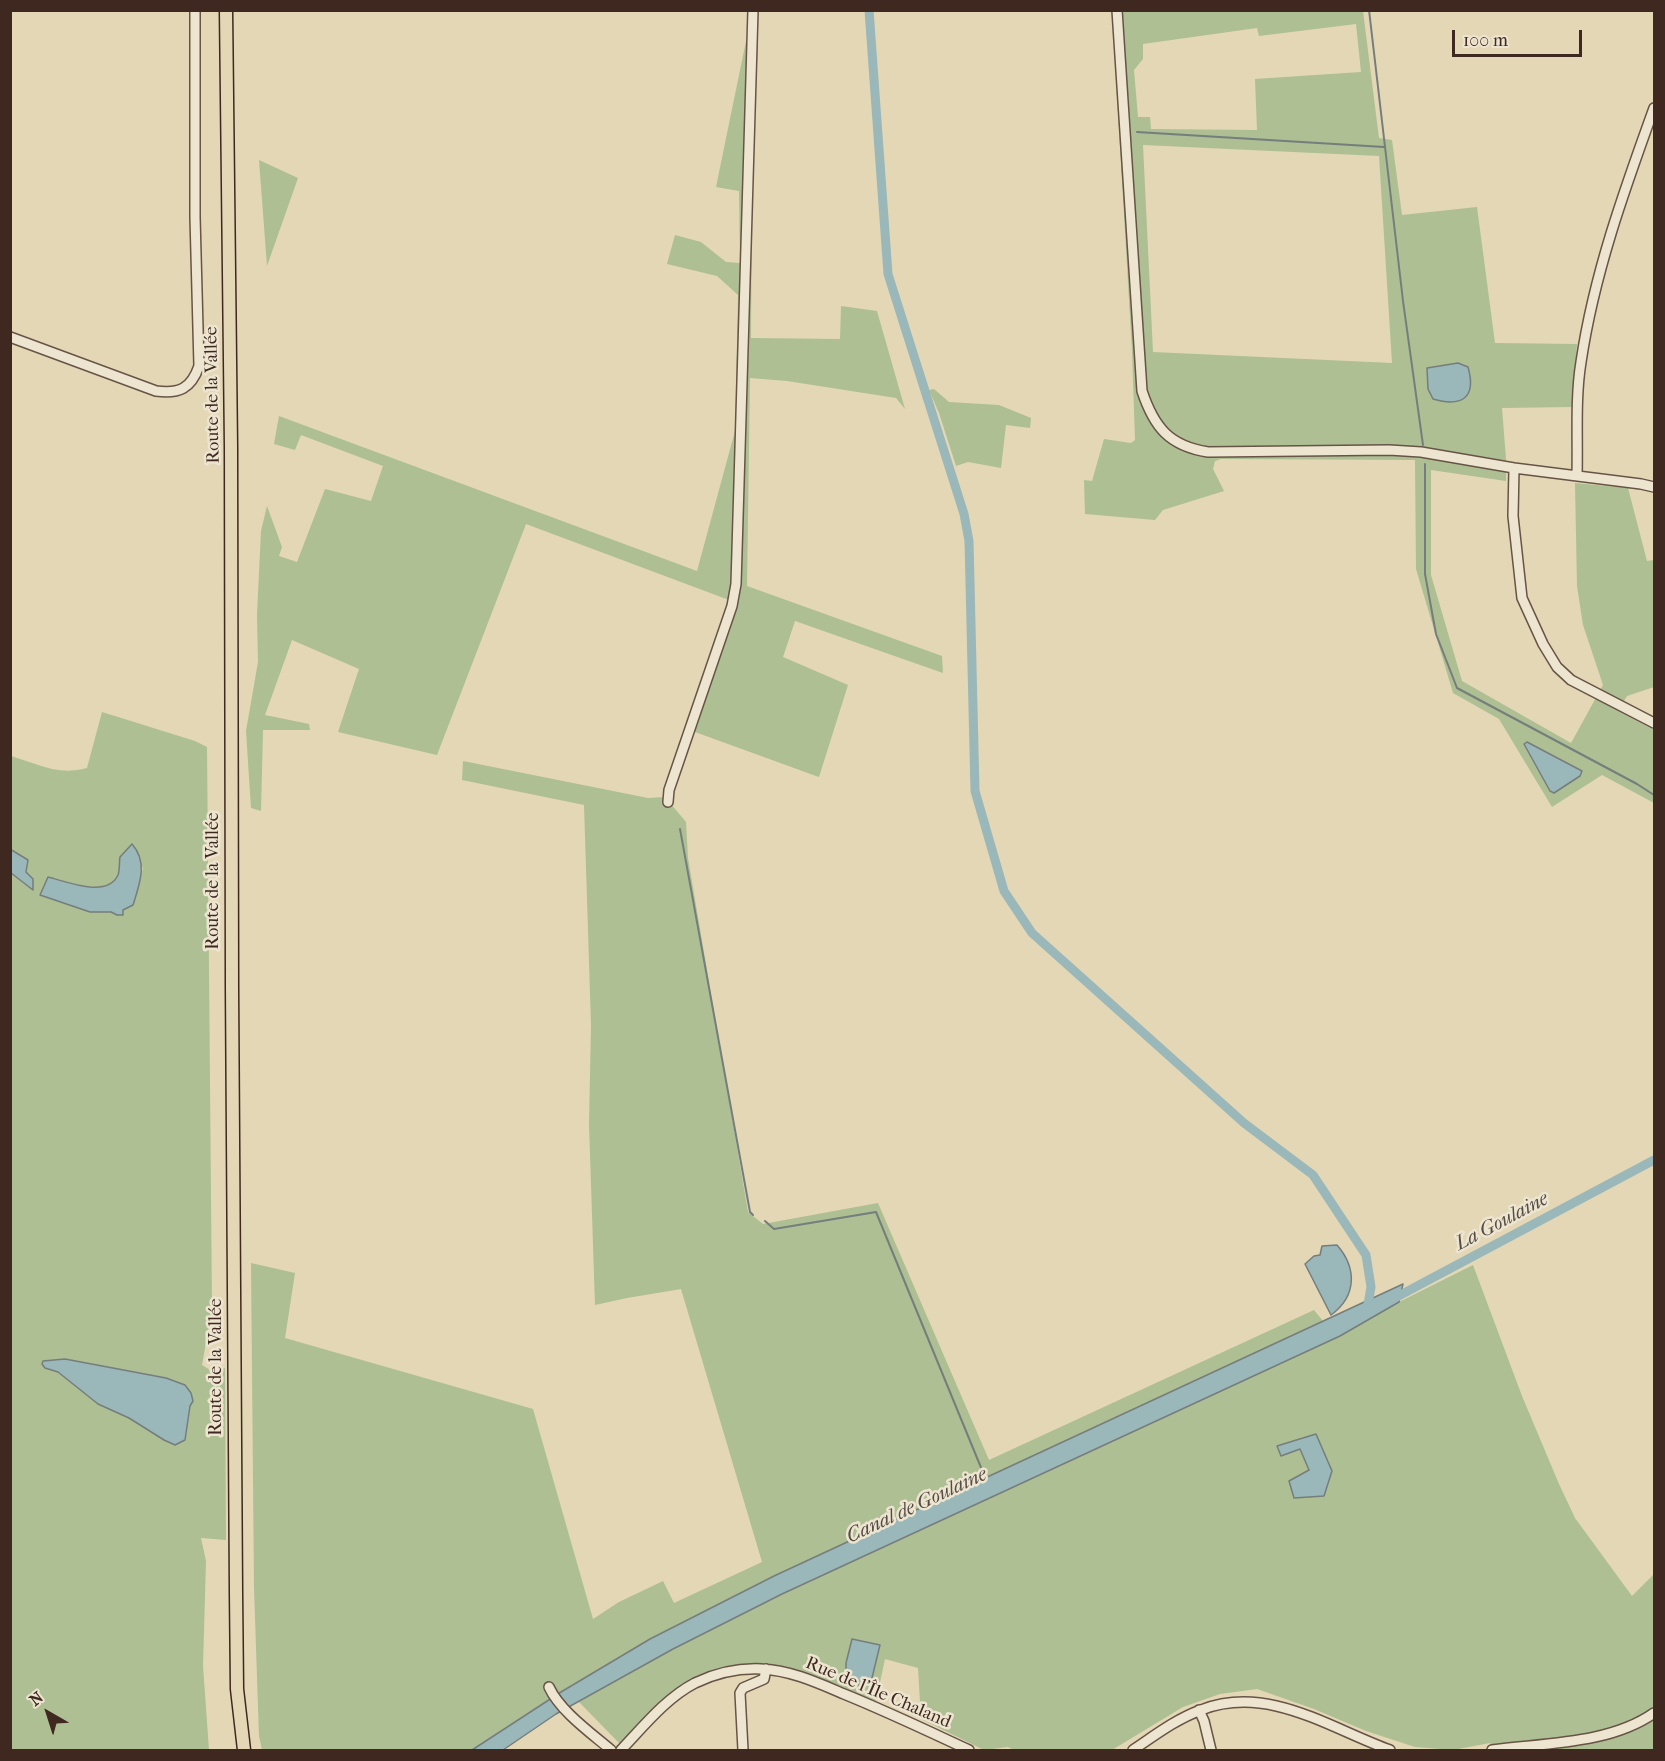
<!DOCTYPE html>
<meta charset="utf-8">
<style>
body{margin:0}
#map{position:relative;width:1665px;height:1761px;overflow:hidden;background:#e3d7b6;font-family:"IM FELL French Canon",serif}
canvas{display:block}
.frame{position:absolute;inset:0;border:12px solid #3e2820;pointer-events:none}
.north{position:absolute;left:18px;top:1683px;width:60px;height:60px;-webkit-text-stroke:4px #ede5d0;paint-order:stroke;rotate:321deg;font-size:16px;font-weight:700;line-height:24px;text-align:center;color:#3e2820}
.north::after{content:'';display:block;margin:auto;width:21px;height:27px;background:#3e2820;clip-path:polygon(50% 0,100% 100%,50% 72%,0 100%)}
.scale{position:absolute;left:1452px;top:30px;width:130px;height:27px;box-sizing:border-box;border:3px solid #3e2820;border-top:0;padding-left:8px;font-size:18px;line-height:21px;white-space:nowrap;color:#3e2820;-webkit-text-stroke:4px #ede5d0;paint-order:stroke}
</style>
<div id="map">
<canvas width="1665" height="1761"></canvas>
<div class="frame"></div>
<div class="north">N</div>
<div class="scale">100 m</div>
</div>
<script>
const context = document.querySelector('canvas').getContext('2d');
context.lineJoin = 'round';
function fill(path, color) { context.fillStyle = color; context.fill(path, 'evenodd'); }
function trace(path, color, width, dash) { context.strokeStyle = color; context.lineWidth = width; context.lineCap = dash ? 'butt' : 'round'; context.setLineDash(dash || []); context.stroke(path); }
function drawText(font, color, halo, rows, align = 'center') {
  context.font = font + ' "IM FELL French Canon",serif'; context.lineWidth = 5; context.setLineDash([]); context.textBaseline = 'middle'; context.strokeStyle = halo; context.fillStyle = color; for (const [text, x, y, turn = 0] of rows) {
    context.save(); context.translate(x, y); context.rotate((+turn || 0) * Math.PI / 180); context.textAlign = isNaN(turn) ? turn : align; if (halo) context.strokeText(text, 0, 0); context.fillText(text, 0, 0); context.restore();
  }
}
const green = new Path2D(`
 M 1112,11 L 1363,11 L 1379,138 L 1392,140 L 1402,215 L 1477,207 L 1495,343 L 1577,344 L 1572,407 L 1502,408 L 1506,459 L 1506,481 L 1431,470 L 1431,575 L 1462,681 L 1571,743 L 1603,685 L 1583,625 L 1577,586 L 1575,483 L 1628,488 L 1647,561 L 1654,560 L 1654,687 L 1627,696 L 1618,711 L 1654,730 L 1654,803 L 1602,775 L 1552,807 L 1499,719 L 1453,693 L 1416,569 L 1415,460 L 1221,459 L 1215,461 L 1213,469 L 1224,491 L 1163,510 L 1155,520 L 1085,514 L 1084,480 L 1092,481 L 1104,439 L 1131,443 L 1135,440 L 1132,351 ZM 1356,24 L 1361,72 L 1255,79 L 1257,130 L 1151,129 L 1150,117 L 1138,117 L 1134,70 L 1143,59 L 1143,44 L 1257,28 L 1259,36 ZM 1143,145 L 1379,156 L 1392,363 L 1153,352 Z
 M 746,41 L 758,43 L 752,169 L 751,338 L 840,339 L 841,306 L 877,311 L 905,409 L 896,398 L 787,381 L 750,378 L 747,586 L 942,656 L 943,673 L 795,621 L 783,657 L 848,685 L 819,777 L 816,776 L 684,728 L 729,600 L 526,524 L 437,755 L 338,732 L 359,669 L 292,640 L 265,715 L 309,724 L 310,730 L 263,730 L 261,811 L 251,808 L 246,731 L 258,662 L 257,615 L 261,531 L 267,506 L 282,547 L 279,556 L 297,562 L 325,489 L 371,501 L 383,466 L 301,435 L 295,450 L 274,444 L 279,416 L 697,571 L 735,431 L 738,295 L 717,276 L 667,264 L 675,235 L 701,242 L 726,262 L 740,263 L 739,191 L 716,187 Z
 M 259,160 L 298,178 L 267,266 Z
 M 934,389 L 949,402 L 999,405 L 1031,418 L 1030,428 L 1006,425 L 1001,468 L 968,462 L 956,466 L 939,413 L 929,390 Z
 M 102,712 L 195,741 L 207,747 L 212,1309 L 202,1365 L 210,1370 L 225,1368 L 226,1540 L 201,1538 L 206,1561 L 203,1666 L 209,1750 L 11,1750 L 10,873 L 33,890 L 26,873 L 28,860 L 11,849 L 11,756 C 39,764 56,776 87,768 ZM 120,857 L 143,868 L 133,905 L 123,910 L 123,914 L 117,915 L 111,912 L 90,912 L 48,877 C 66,880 107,899 118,875 C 120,870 119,863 120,857 Z
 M 463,761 L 648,798 L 665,797 L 686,822 L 688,858 L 748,1212 L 763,1224 L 878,1203 L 989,1460 L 1314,1310 L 1323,1321 L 774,1576 L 650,1639 L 472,1750 L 262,1750 L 259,1736 L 254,1588 L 251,1263 L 295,1273 L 285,1338 L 533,1409 L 593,1619 L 619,1602 L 663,1581 L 674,1603 L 762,1562 L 681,1289 L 627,1298 L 595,1305 L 589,1124 L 591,1025 L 584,805 L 462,780 Z
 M 1473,1265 L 1522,1396 L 1559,1484 L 1575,1518 L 1632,1596 L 1654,1574 L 1654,1750 L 1490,1750 L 1490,1743 L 1453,1750 L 1415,1747 L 1366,1731 L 1314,1709 L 1257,1689 L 1220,1694 L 1183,1707 L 1112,1750 L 1014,1750 L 1008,1747 L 984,1750 L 921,1719 L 918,1668 L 885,1659 L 876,1701 L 819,1680 C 804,1669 781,1665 763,1664 C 715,1664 689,1673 655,1707 C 643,1719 633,1733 620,1744 L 579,1702 L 673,1649 L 782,1594 L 1340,1336 L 1399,1302 Z`);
const water = new Path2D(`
 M 1458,363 L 1468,367 C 1477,399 1461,407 1433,399 L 1428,389 L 1427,368 Z
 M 1527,742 L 1582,771 L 1580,776 L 1554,793 L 1550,791 L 1524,744 Z
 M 132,844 C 148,862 140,883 133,905 L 123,910 L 123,915 L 117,915 L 111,912 L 90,912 L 40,895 L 48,877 C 65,881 107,899 118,875 C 120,870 119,862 120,857 Z
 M 10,849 L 28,860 L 26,872 L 33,879 L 33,890 L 11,873 Z
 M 1337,1245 C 1357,1268 1357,1296 1331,1315 L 1305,1264 L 1314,1256 L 1320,1255 L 1322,1246 Z
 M 1403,1284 L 1399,1302 L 1340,1336 L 782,1594 L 673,1649 L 556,1714 L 503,1750 L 472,1750 L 561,1692 L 650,1639 L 774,1576 Z
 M 65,1359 L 166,1378 L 185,1385 L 191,1393 L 193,1401 L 190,1406 L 185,1440 L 175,1445 L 164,1440 L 129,1418 L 98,1404 L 58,1372 L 45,1368 L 42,1364 L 43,1361 Z
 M 1316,1434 L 1332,1471 L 1324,1496 L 1294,1498 L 1289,1481 L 1309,1470 L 1300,1449 L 1281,1456 L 1277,1446 Z
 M 852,1639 L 880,1645 L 871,1682 L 859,1685 L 846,1674 L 846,1663 Z`);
const stream = new Path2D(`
 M 1369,10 L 1403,301 L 1423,445
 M 1137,132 L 1384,147
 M 1425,464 L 1425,574 L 1436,634 L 1457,688 L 1637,784 L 1654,795
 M 680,829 L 750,1212 L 753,1215
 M 765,1221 L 774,1229 L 876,1212 L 982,1470`);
const canal = new Path2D(`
 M 869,10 L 888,274 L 964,514 L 969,541 L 975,791 L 1004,891 L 1032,933 L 1244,1123 L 1313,1175 L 1366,1255 L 1371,1287 L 1367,1310
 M 1391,1300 L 1654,1160`);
const minor = new Path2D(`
 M 1117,10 L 1142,391 C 1154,427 1169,446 1208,452 L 1389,450 L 1421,452 L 1514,468 L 1641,484 L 1654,487
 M 10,337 L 156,391 C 179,394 191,389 199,366 L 195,217 L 195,10
 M 1514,468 L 1513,516 L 1522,598 L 1543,644 L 1557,667 L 1571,680 L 1654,723
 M 1577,476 C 1578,439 1575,399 1581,362 C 1594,274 1624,191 1654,108
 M 668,802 L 669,790 L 732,606 L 736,584 C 742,393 747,202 753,10
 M 549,1687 C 560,1711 591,1733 611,1750
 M 1199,1710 L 1204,1721 L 1211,1750
 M 621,1750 C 643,1727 666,1698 695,1683 C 716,1673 738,1668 761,1669 C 790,1670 818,1683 844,1694 C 886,1711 928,1731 969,1750
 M 743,1750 L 740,1693 L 743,1688 L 764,1679 L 766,1669
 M 1133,1750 C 1154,1736 1176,1719 1201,1710 C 1268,1684 1329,1728 1390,1750
 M 1492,1750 C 1545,1743 1610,1744 1654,1713`);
const major = new Path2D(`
 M 226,10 L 231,447 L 232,987 L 236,1592 L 237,1689 L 244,1750`);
const streetNames = [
 ["Route de la Vallée",213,395,-91],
 ["Route de la Vallée",214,881,-90],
 ["Route de la Vallée",217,1367,-90],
 ["Rue de l'Île Chaland",878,1693,23]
];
const waterNames = [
 ["La Goulaine",1502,1222,-28],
 ["Canal de Goulaine",917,1506,-25]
];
fill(green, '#adbf93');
fill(water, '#9ab7b9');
trace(water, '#757e7c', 1.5);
trace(stream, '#757e7c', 2);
trace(canal, '#9ab7b9', 9);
trace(minor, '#675446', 12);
trace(major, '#3e2820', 15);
trace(minor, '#ede5d0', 9);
trace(major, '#e3d7b6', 12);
drawText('18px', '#3e2820', '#ede5d0', streetNames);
drawText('italic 20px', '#554c46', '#ede5d0', waterNames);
</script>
